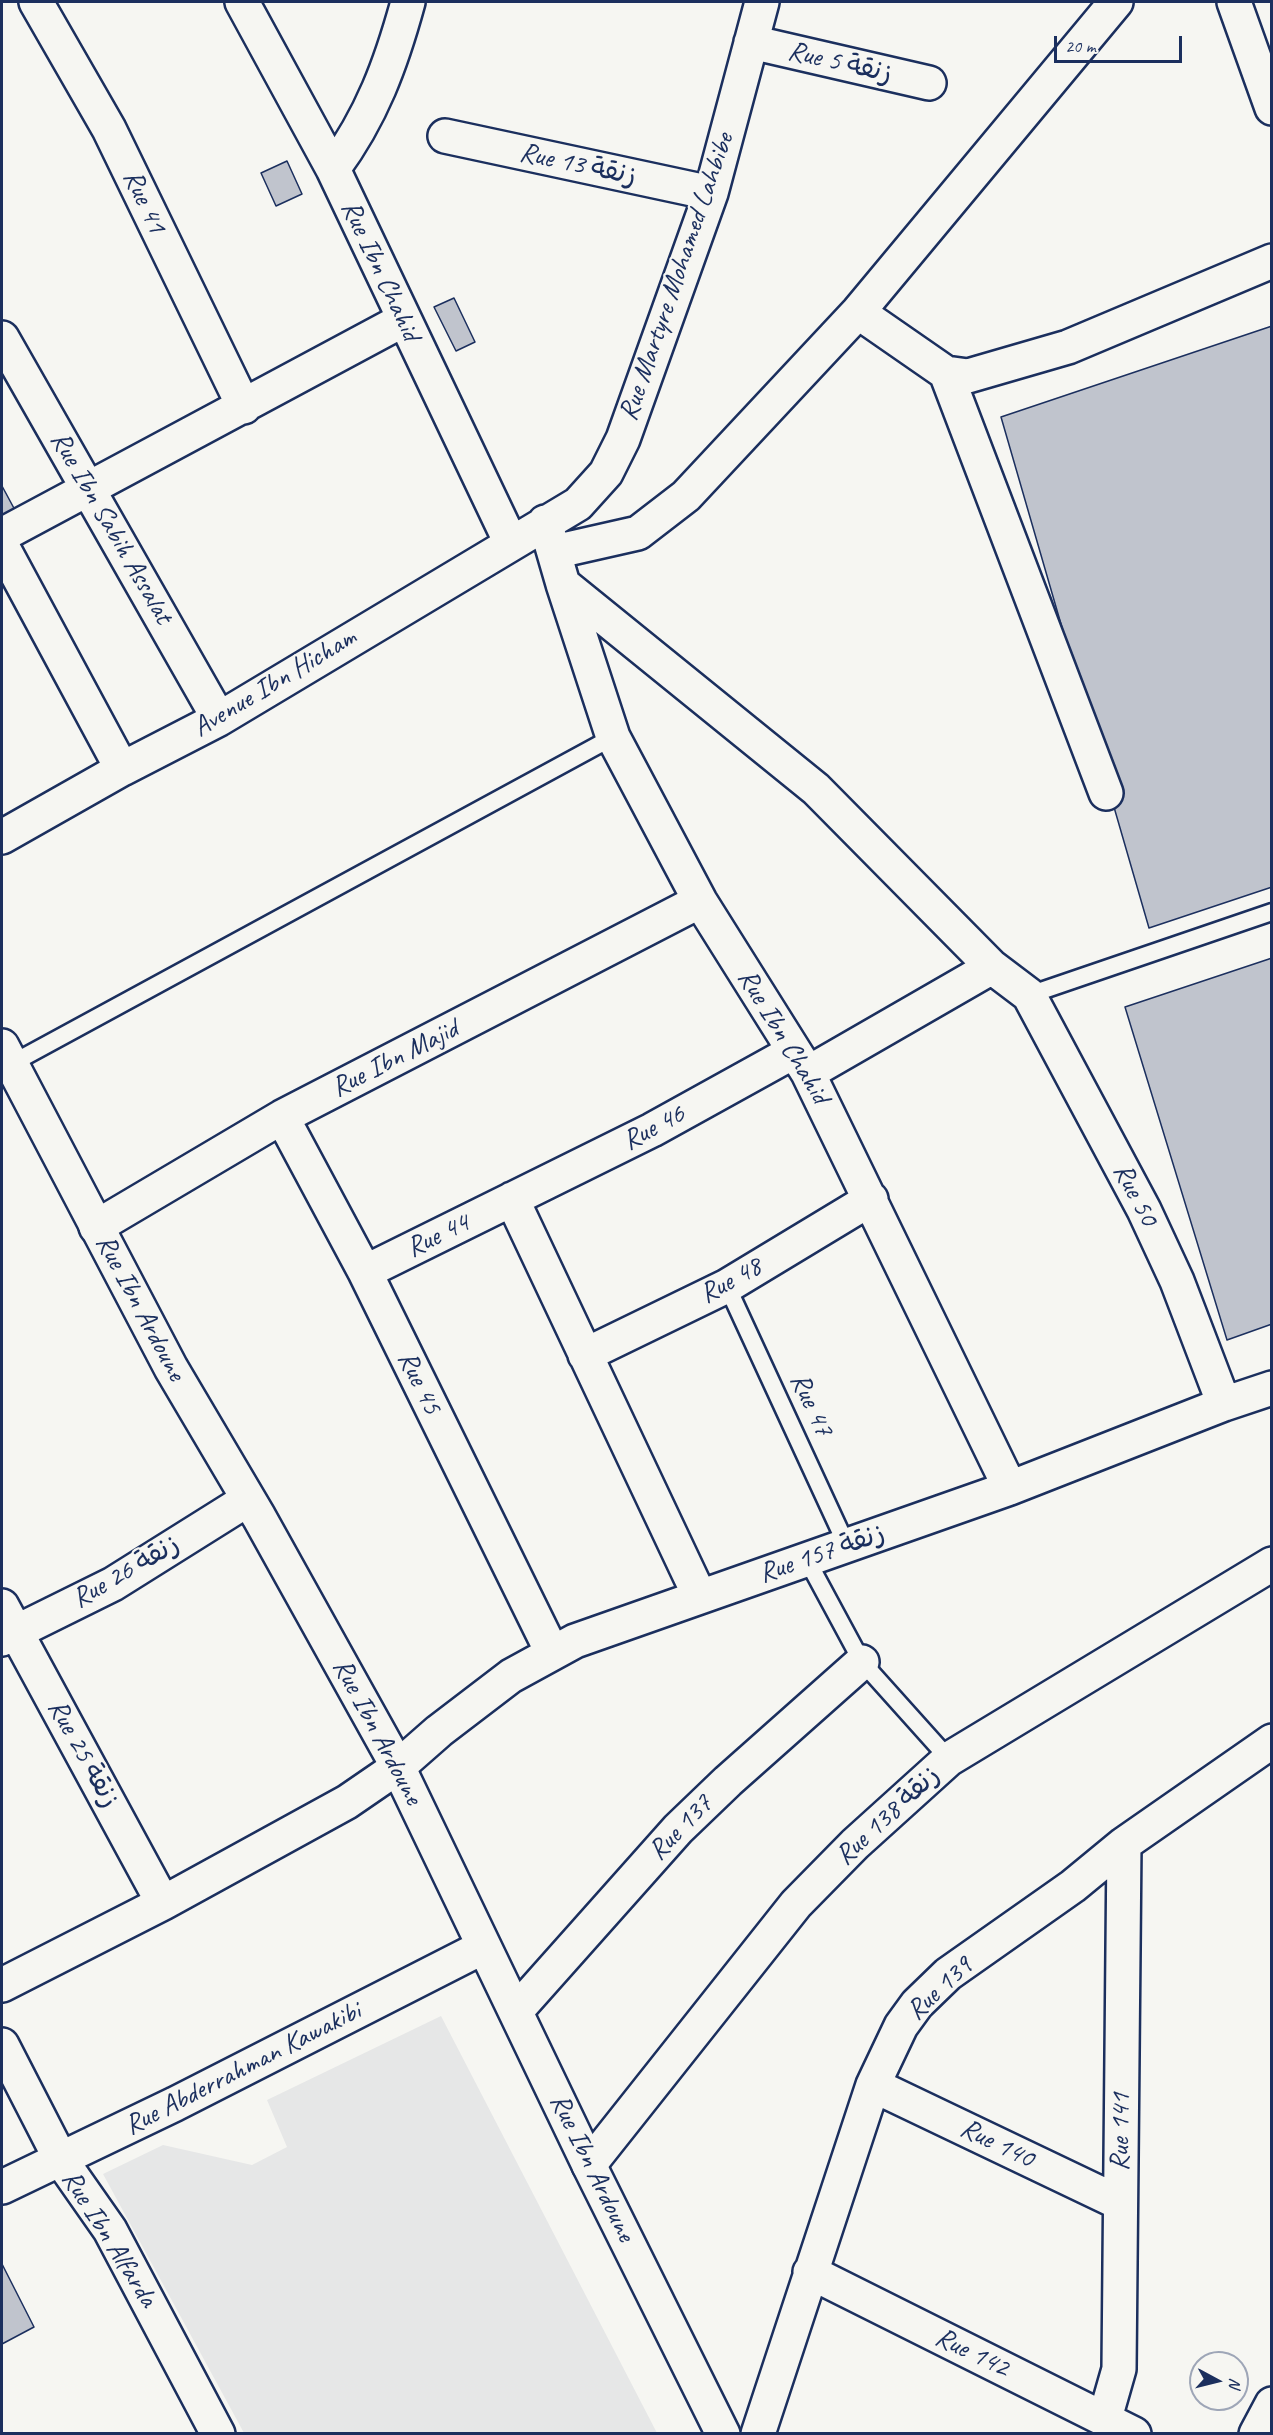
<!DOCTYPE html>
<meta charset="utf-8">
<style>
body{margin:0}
#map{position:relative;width:1273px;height:2435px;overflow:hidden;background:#f6f6f2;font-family:Caveat,sans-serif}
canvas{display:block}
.frame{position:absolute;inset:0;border:3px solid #1b2f5e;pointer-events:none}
.north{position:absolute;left:1189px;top:2351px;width:60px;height:60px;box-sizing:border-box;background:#f6f6f2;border:2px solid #9ea6b7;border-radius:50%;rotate:97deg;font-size:16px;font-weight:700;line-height:24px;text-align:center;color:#1b2f5e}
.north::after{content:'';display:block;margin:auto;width:21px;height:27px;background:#1b2f5e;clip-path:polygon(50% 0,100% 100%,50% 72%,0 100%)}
.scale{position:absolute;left:1054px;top:36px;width:128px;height:27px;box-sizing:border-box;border:3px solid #1b2f5e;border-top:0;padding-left:8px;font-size:18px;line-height:21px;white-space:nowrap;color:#1b2f5e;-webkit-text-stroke:4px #f6f6f2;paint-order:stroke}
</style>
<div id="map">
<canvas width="1273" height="2435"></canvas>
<div class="frame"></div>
<div class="north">N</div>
<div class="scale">20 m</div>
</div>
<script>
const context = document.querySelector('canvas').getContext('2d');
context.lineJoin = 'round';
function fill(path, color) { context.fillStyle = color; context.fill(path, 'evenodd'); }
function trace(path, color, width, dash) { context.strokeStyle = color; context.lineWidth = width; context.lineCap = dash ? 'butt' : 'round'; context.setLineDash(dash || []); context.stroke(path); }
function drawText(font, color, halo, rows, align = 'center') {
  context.font = font + ' Caveat,"Playpen Sans Arabic",sans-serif'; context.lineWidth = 4.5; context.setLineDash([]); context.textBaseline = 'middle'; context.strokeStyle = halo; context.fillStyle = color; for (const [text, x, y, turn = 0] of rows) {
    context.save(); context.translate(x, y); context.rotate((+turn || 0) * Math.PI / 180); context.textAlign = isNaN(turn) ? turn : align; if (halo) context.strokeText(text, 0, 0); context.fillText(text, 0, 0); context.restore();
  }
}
const built = new Path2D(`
 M 441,2016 L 657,2433 L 244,2433 L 103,2174 L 163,2145 L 252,2165 L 287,2147 L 267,2100 Z`);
const building = new Path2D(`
 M 287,161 L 302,194 L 276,206 L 261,173 Z
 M 454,298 L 475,342 L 456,351 L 434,307 Z
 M 1272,326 L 1272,887 L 1149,928 L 1001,417 Z
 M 2,486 L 16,512 L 2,520 Z
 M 1272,958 L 1272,1324 L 1227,1340 L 1125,1007 Z
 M 2,2264 L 34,2327 L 2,2344 Z`);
const service = new Path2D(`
 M 1029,995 L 1272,912
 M 11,1064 L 613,737
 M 727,1286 L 847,1546
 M 806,1558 L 862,1662 L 949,1759`);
const minor = new Path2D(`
 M 36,2 L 109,129 L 244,407
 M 242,2 L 333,169 L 511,543
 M 1234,2 L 1272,108
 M 751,42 L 929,83
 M 445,136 L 711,193
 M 333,169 C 372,116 391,64 408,2
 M 858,312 L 946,373 L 968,376 L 1068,347 L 1272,261
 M 2,338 L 219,719
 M 946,373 L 1106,793
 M 545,522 L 563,584 L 816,789 L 992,967 L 1029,995 L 1144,1210 L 1177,1281 L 1224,1404
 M 2,535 L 403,320
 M 2,546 L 122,769
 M 554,552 L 638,533 L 686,496 L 858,312 L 1116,2
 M 563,584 L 613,737 L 700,901 L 808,1073 L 1010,1488
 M 2,837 L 122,769 L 219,719 L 578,504 L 606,473 L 623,439 L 711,193 L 762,2
 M 808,1073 L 992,967
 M 282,1117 L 365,1272 L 552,1652
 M 512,1199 L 700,1597
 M 96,1227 L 282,1117 L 700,901
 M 365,1272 L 652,1130 L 793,1052
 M 585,1355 L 727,1286 L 871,1199
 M 2,1606 L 163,1903
 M 2,1639 L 113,1584 L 247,1500
 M 2,1985 L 163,1903 L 347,1802 L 398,1767 L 439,1731 L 511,1676 L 575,1641 L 1010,1488 L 1224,1404 L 1272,1388
 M 516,2011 L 678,1829 L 728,1781 L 862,1662
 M 2,2045 L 61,2160 L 110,2230 L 218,2434
 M 873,2085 L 1120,2203
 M 589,2165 L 796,1904 L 855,1844 L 949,1759 L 1272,1564
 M 810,2272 L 1134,2434
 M 1105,2418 L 1119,2369 L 1124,1844
 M 758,2434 L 873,2085 L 901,2026 L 917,2004 L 948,1974 L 1073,1886 L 1124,1844 L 1272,1741
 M 1256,2434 L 1272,2404`);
const tertiary = new Path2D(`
 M 2,1046 L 171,1368 L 259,1517 L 398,1767 L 589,2165 L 723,2434
 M 2,2187 L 175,2104 L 483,1947`);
const streetNames = [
 ["Rue 5 زنقة",840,63,13],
 ["Rue 13 زنقة",578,165,12],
 ["Rue 41",144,202,65],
 ["Rue Ibn Chahid",380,271,65],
 ["Rue Martyre Mohamed Lahbibe",677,277,-71],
 ["Rue Ibn Sabih Assalat",111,528,60],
 ["Avenue Ibn Hicham",275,683,-31],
 ["Rue Ibn Chahid",783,1037,59],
 ["Rue Ibn Majid",395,1059,-27],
 ["Rue 46",654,1128,-28],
 ["Rue 50",1135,1195,63],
 ["Rue 44",438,1236,-26],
 ["Rue 48",731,1281,-29],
 ["Rue Ibn Ardoune",140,1308,62],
 ["Rue 45",419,1383,64],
 ["Rue 47",811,1405,65],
 ["Rue 157 زنقة",822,1554,-19],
 ["Rue 26 زنقة",126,1572,-30],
 ["Rue Ibn Ardoune",377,1732,62],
 ["Rue 25 زنقة",83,1754,61],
 ["Rue 138 زنقة",888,1816,-43],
 ["Rue 137",681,1828,-46],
 ["Rue 139",940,1989,-43],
 ["Rue Abderrahman Kawakibi",243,2069,-27],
 ["Rue 141",1121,2132,-89],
 ["Rue 140",997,2144,26],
 ["Rue Ibn Ardoune",592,2168,64],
 ["Rue Ibn Alfarda",109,2239,58],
 ["Rue 142",972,2353,26]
];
fill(built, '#e6e7e7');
fill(building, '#c0c4cd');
trace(building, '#1b2f5e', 1.5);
trace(service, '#1b2f5e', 21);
trace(minor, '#1b2f5e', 38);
trace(tertiary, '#1b2f5e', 38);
trace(service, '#f6f6f2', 16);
trace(minor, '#f6f6f2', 33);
trace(tertiary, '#f6f6f2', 33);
drawText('28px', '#1b2f5e', '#f6f6f2', streetNames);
</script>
